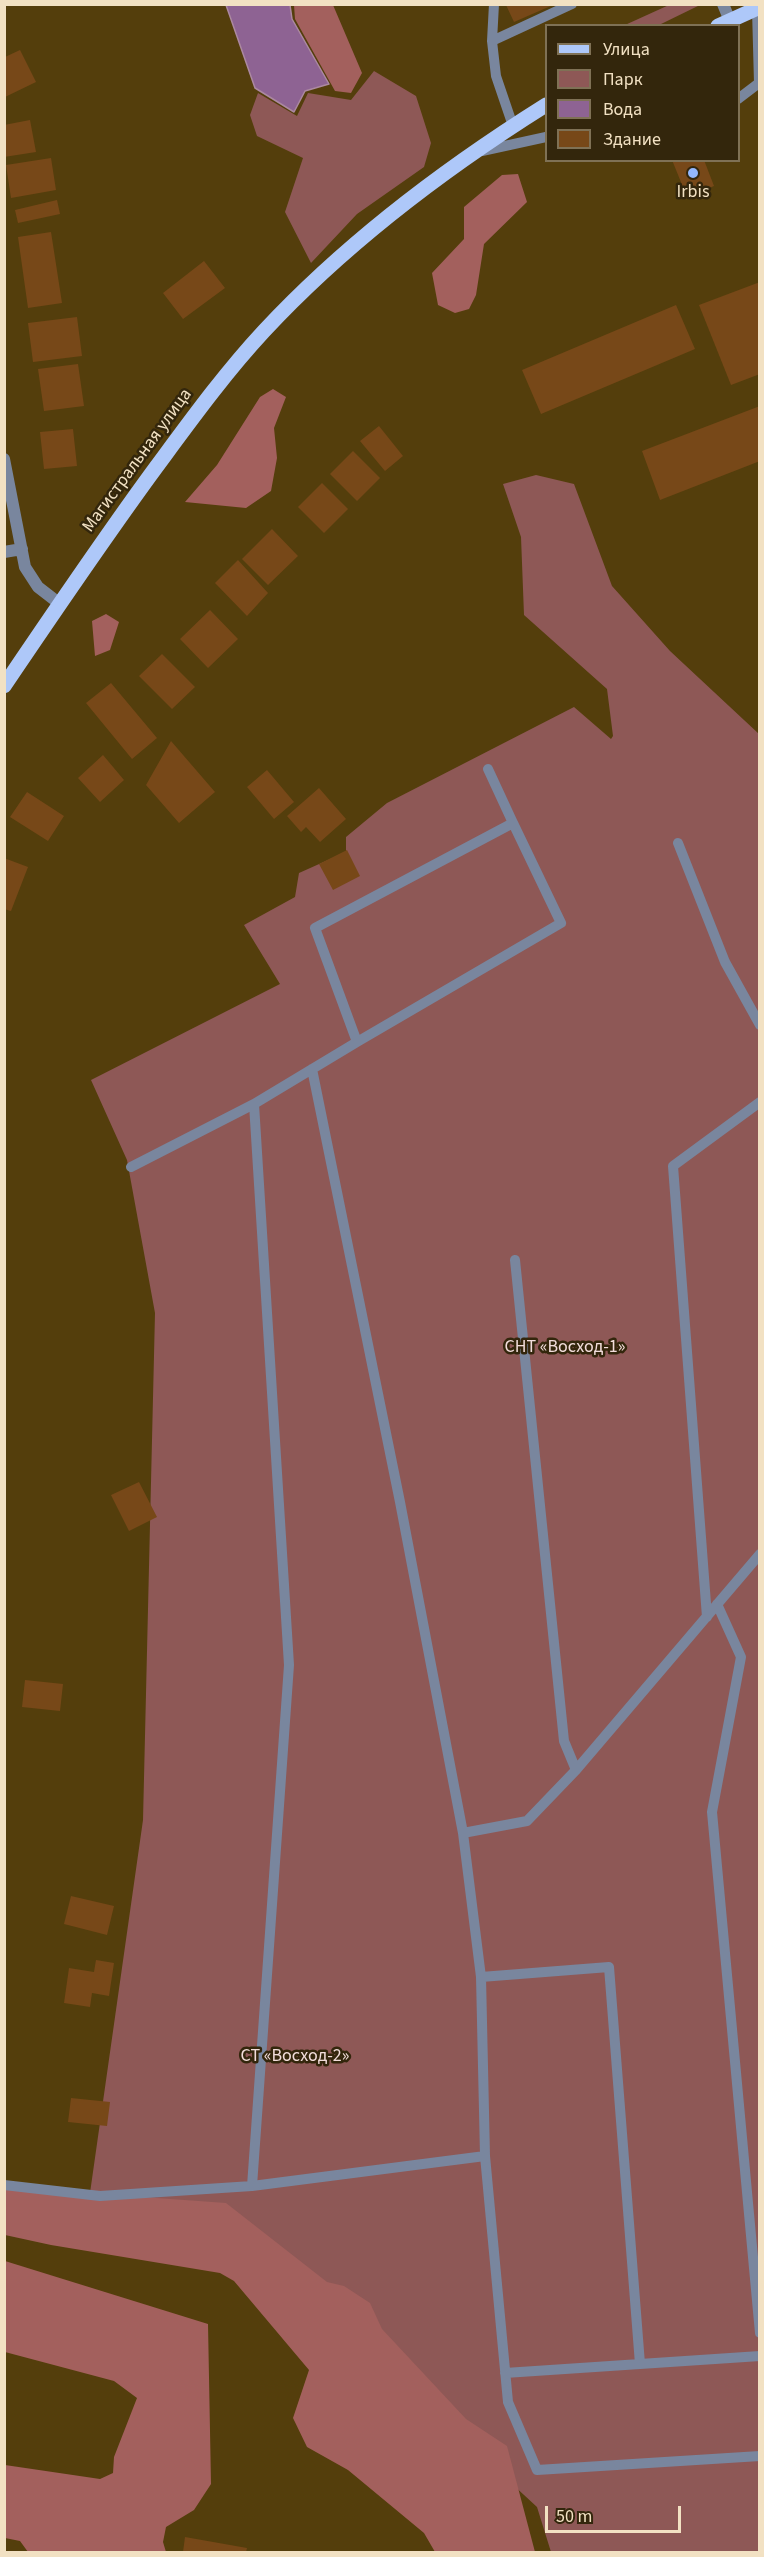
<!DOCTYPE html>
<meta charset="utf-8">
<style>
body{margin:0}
#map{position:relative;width:764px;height:2557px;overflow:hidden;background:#543e0c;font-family:"Source Sans 3",sans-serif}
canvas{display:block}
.frame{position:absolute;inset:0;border:6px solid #f2e1c3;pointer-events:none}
.legend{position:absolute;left:545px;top:24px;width:195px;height:138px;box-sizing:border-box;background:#33260c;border:2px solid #7f7155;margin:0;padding:8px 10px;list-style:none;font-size:18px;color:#f2e1c3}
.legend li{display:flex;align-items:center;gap:12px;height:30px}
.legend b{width:30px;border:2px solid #7f7155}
.scale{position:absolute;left:545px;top:2506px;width:136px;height:27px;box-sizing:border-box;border:3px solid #f2e1c3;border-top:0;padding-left:8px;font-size:18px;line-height:21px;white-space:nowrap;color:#f2e1c3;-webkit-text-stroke:4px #33260c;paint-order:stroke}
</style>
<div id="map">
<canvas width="764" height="2557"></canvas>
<div class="frame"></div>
<ul class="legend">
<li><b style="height:8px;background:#aec8f9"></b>Улица</li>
<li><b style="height:16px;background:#8e5856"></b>Парк</li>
<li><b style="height:16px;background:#8e6393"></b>Вода</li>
<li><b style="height:16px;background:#774818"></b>Здание</li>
</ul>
<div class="scale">50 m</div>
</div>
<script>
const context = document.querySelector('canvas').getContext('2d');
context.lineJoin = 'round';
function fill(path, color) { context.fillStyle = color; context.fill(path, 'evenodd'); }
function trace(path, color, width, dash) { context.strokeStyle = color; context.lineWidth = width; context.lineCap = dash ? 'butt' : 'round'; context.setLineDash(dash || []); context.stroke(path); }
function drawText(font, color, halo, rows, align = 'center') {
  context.font = font + ' "Source Sans 3",sans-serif'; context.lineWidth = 5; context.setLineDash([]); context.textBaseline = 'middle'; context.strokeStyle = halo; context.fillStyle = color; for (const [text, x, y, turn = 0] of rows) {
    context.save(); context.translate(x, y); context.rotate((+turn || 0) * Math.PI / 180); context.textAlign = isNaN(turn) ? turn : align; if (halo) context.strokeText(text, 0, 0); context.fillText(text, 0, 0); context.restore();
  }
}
const green = new Path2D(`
 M 669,5 L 700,5 L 659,25 L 625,25 Z
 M 374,71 L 416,96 L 431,143 L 424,167 L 357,214 L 311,263 L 285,212 L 303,158 L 257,136 L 250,115 L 258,93 L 297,116 L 308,93 L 351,100 Z
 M 536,475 L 574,484 L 612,586 L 670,651 L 759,734 L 759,2552 L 551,2552 L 537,2507 L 236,2229 L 89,2200 L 143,1820 L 155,1313 L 127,1160 L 91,1080 L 280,984 L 244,925 L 295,897 L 299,873 L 346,852 L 346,837 L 387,803 L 574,707 L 611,739 L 613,736 L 607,689 L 524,615 L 521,537 L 503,484 Z`);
const forest = new Path2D(`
 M 294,5 L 333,5 L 362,73 L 351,93 L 335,91 L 295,19 Z
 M 518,174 L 527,202 L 484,244 L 476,295 L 469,309 L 455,313 L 438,305 L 432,273 L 464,239 L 464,207 L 502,175 Z
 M 273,389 L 286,397 L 274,428 L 277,458 L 271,491 L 246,508 L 185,502 L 217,465 L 260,397 Z
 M 106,614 L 119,622 L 110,650 L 95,656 L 92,621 Z
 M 4,2187 L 226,2203 L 327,2282 L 344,2286 L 370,2303 L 382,2329 L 466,2419 L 507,2446 L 535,2552 L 435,2552 L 424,2533 L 348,2470 L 307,2447 L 293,2418 L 309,2370 L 234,2281 L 220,2273 L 51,2245 L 5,2235 Z
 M 5,2261 L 208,2324 L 211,2484 L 194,2510 L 166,2527 L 163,2542 L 166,2552 L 28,2552 L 20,2541 L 5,2538 L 5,2465 L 100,2479 L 113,2473 L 114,2457 L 137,2398 L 114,2381 L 5,2352 Z`);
const water = new Path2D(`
 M 226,5 L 290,5 L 292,19 L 329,84 L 305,91 L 294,112 L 255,88 Z`);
const building = new Path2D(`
 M 506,5 L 553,5 L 514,22 Z
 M 20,50 L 36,82 L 5,97 L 5,57 Z
 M 30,120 L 36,152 L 4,157 L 4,125 Z
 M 51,158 L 56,190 L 11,198 L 6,165 Z
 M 672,160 L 704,160 L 714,186 L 687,197 Z
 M 57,200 L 60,214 L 18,223 L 15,210 Z
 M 51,232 L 62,303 L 28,308 L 18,237 Z
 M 204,261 L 225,288 L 183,319 L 163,293 Z
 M 760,282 L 760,374 L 731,385 L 699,305 Z
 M 676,305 L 695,349 L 541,414 L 522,370 Z
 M 77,317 L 82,356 L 33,362 L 28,323 Z
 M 78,364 L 84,406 L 44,411 L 38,369 Z
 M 760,406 L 760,461 L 660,500 L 642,451 Z
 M 379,426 L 403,456 L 385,471 L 360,441 Z
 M 73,429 L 77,466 L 44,469 L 40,432 Z
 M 353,451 L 380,478 L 357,501 L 330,474 Z
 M 322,483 L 348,509 L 324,533 L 298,507 Z
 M 272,529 L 298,556 L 268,585 L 242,559 Z
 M 238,560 L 268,593 L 247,616 L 215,583 Z
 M 210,610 L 238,639 L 208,668 L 180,639 Z
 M 162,654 L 195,687 L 172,709 L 139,676 Z
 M 111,683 L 157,738 L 132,759 L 86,703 Z
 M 171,741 L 215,792 L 179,823 L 146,785 Z
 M 103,755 L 124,780 L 100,802 L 78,778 Z
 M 267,770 L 294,802 L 274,819 L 247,787 Z
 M 319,788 L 346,819 L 320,842 L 306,827 L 301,832 L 287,816 Z
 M 27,792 L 64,816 L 48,841 L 10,817 Z
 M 347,850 L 360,876 L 333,890 L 319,864 Z
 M 4,858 L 28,867 L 11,911 L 4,909 Z
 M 139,1482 L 157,1517 L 129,1531 L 111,1495 Z
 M 25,1680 L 63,1684 L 60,1711 L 22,1707 Z
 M 71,1896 L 114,1906 L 107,1935 L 64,1924 Z
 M 96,1960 L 114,1963 L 109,1996 L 92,1993 L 90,2007 L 64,2003 L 69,1968 L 94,1972 Z
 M 71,2098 L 110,2102 L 107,2126 L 68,2122 Z
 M 185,2537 L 247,2548 L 246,2552 L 183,2552 Z`);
const lane = new Path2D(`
 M 494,4 L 492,41 L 496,76 L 513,126
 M 492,41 L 572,4
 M 738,99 L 759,83 L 757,9
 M 482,151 L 546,137
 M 678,843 L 725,962 L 760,1025
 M 357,1042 L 561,923 L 513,823
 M 312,1069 L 400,1502 L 463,1833 L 527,1821 L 576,1770 L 760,1554
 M 131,1167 L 254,1104
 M 515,1260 L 564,1741 L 576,1770
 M 717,1604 L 741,1657 L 712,1812 L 760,2333
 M 707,1617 L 673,1166 L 760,1102
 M 463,1833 L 481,1977 L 485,2156
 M 481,1977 L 609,1967 L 640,2364 L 505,2373
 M 4,2185 L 100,2196 L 252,2186 L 485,2156 L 508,2402 L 537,2470 L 760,2456
 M 252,2186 L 289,1665 L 254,1104 L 357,1042 L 315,928 L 513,823 L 488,769
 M 640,2364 L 760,2356`);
const street = new Path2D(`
 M 723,4 L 730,21
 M 4,459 L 25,567 L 38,587 L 60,604
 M 4,552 L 22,549`);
const primary = new Path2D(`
 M 718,26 L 760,7
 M 4,686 C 54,612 104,538 157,466 C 191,420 225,373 264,331 C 346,243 444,169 546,105`);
const markers = [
 [693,173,6,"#93b7fd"]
];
const poiNames = [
 ["Irbis",693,193]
];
const streetNames = [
 ["Магистральная улица",138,461,-54]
];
const parkNames = [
 ["СНТ «Восход-1»",565,1348],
 ["СТ «Восход-2»",295,2057]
];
fill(green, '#8e5856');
fill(forest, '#a3605d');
fill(water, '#8e6393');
trace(water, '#ac89a1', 1.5);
fill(building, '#774818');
trace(lane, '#79869e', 10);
trace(street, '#79869e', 12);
trace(primary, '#aec8f9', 15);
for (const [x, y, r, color] of markers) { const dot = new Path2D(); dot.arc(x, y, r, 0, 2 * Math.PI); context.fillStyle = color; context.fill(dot); trace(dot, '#33260c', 2); }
drawText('18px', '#f2e1c3', '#33260c', poiNames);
drawText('18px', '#f2e1c3', '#33260c', streetNames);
drawText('18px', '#f2dddb', '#33260c', parkNames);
</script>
